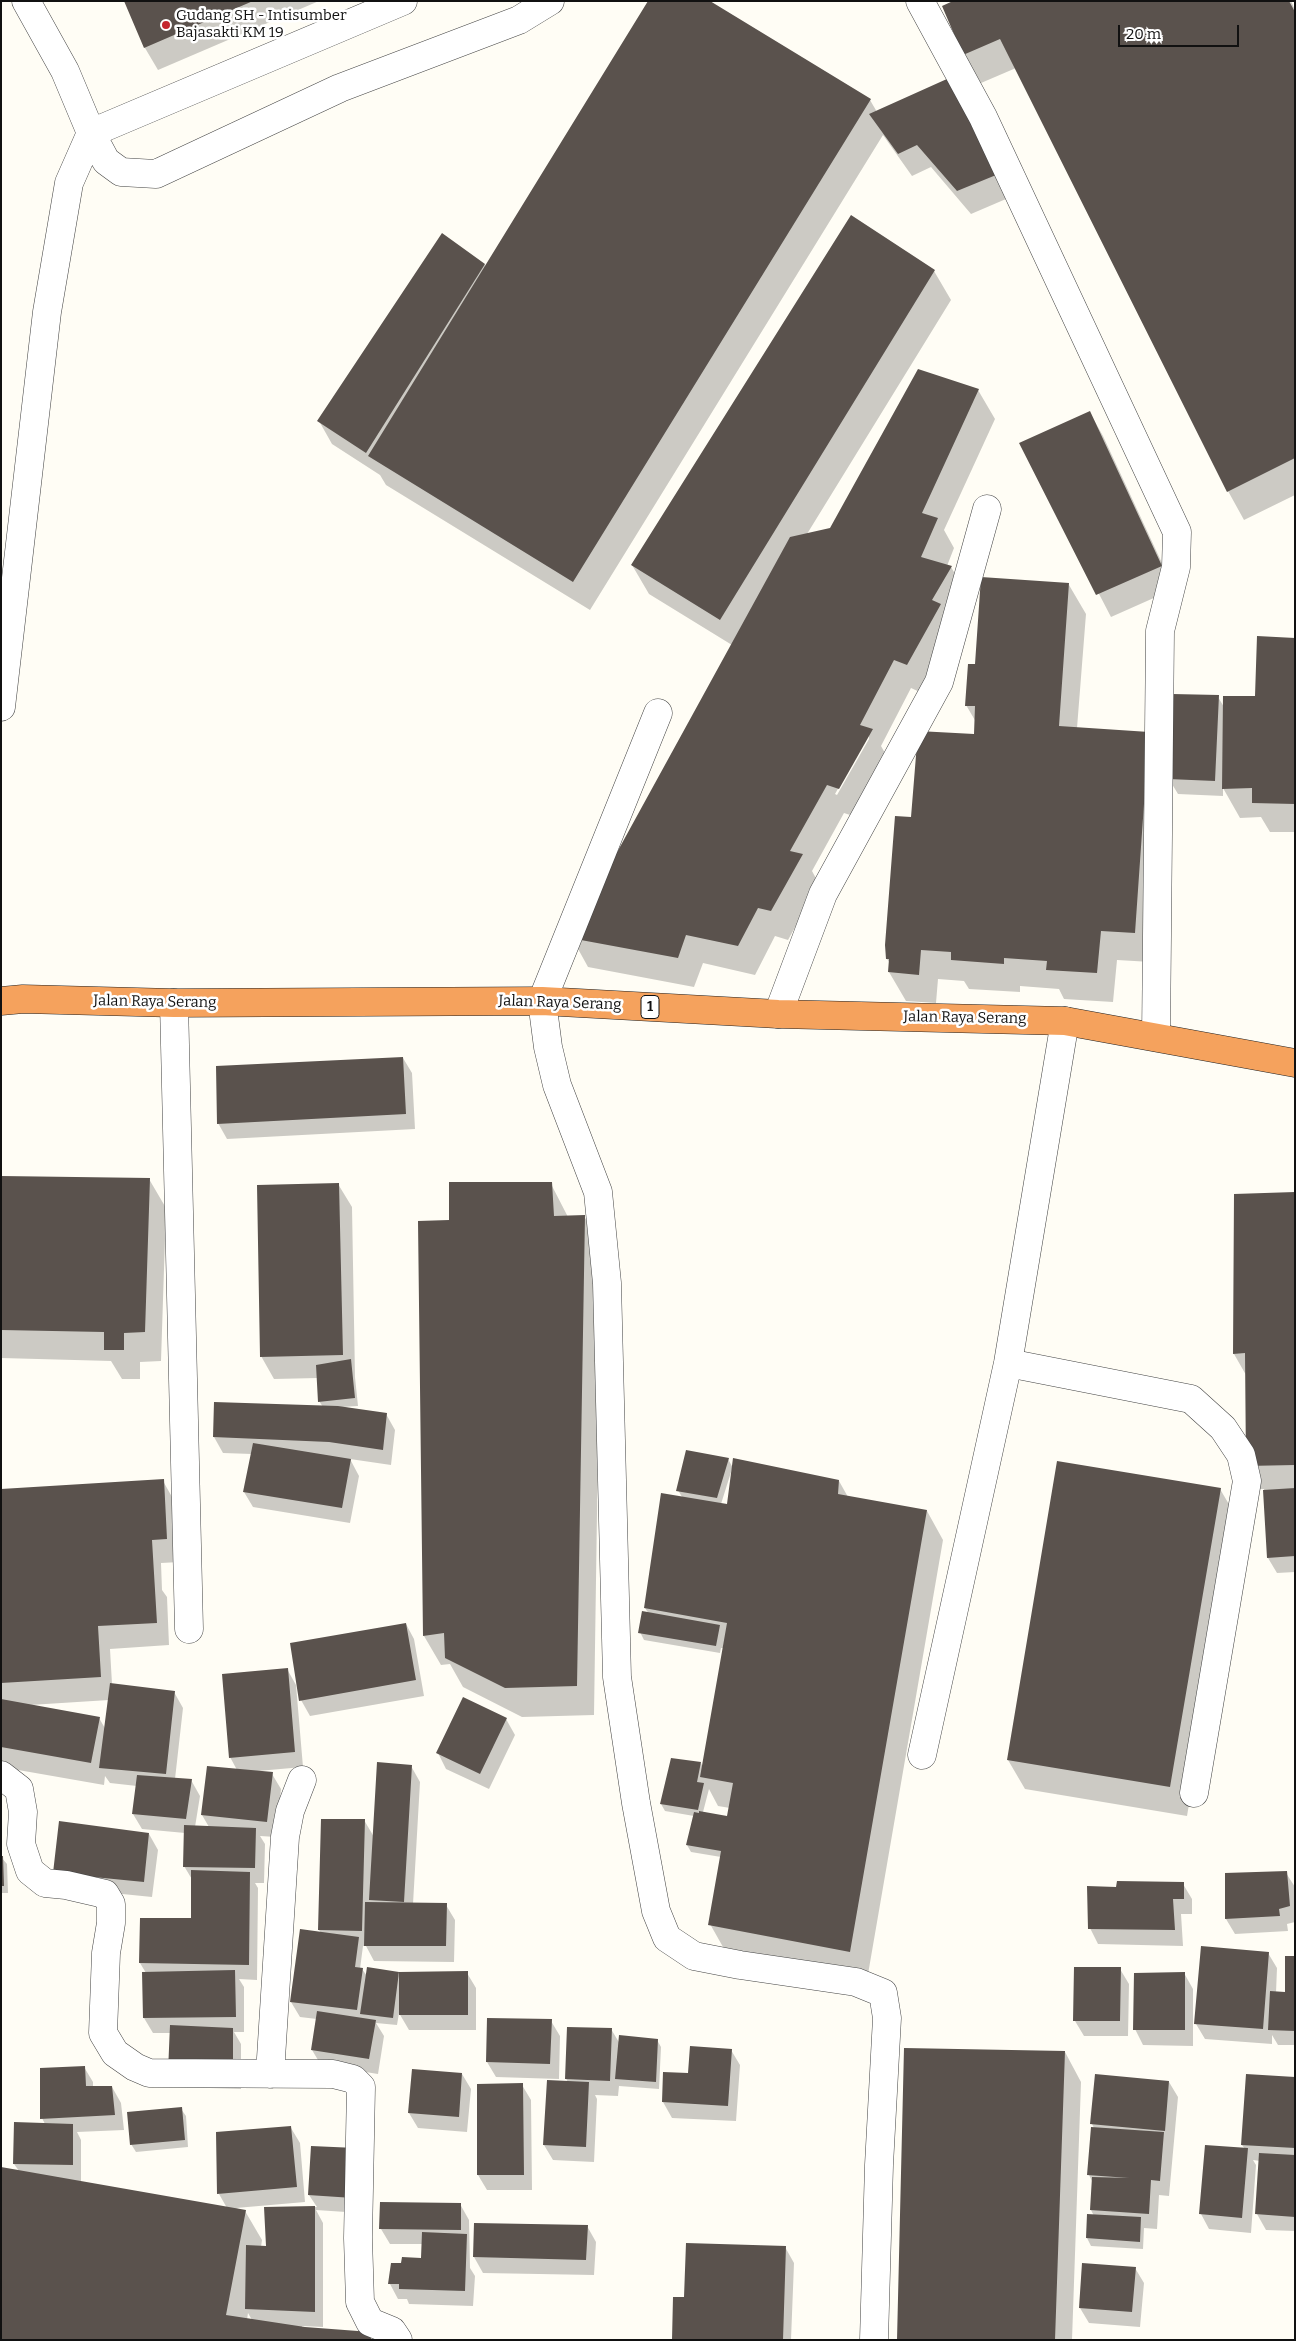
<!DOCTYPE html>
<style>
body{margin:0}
#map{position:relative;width:1296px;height:2341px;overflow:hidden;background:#fffdf5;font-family:Bitter,serif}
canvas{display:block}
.frame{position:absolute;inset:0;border:2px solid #111;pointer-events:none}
.scale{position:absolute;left:1118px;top:25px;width:121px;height:22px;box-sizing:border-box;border:2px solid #111;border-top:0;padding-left:6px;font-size:15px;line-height:18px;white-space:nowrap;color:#111;-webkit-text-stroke:4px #fff;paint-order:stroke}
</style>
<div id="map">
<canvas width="1296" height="2341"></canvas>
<div class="frame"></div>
<div class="scale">20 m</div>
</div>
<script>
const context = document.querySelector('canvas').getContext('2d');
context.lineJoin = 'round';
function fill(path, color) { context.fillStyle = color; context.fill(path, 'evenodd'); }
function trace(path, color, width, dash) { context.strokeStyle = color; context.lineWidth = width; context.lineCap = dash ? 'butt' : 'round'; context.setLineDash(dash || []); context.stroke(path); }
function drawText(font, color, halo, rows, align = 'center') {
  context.font = font + ' Bitter,serif'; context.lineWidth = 5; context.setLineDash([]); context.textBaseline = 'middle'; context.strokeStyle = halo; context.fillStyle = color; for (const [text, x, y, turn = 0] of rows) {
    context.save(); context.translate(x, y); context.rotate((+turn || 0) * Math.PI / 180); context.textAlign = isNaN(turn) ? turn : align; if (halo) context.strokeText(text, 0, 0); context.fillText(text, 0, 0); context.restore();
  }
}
const shadow = new Path2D(`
 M 125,1 L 319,1 L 158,70 L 145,48 Z
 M 956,1 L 1291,1 L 1295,10 L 1295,495 L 1244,520 L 1228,491 L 1016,68 L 981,83 L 964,54 Z
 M 958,76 L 1013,196 L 971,214 L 931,167 L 912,176 L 883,135 L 590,610 L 386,485 L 380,475 L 332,444 L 319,421 L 484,264 L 486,267 L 870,100 L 877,112 Z
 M 934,271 L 951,300 L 807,534 L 830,529 L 978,390 L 995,419 L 944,530 L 954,548 L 947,566 L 951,567 L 968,596 L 924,694 L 911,688 L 881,746 L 889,760 L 856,817 L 844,813 L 812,871 L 819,884 L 788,940 L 775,936 L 755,975 L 703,963 L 694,987 L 588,967 L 572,938 L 732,645 L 649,594 L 632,565 ZM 869,734 L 869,739 L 837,795 L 835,794 Z
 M 1090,413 L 1103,436 L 1174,589 L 1111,617 L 1021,444 Z
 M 1069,585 L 1086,614 L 1077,728 L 1149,733 L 1151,962 L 1117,960 L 1113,1002 L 1064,999 L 1059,989 L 1020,986 L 1020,992 L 969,989 L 964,981 L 938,979 L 936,1003 L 906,1001 L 889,972 L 890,963 L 887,959 L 913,818 L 975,735 L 976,722 L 966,705 L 976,666 Z
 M 1295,639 L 1295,832 L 1270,832 L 1261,817 L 1240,818 L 1223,788 L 1223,796 L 1178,794 L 1169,779 L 1218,697 L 1224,707 L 1256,697 Z
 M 403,1058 L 412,1073 L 415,1129 L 227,1139 L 218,1123 Z
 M 1,1177 L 149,1179 L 166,1208 L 161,1361 L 140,1362 L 140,1379 L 122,1379 L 111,1361 L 1,1358 Z
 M 338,1184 L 352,1207 L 355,1377 L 358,1406 L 342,1407 L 386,1414 L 395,1430 L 391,1465 L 350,1459 L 359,1476 L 350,1523 L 253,1507 L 244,1492 L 252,1454 L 223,1453 L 214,1437 L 215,1403 L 323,1407 L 319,1401 L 318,1378 L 274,1379 L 261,1356 Z
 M 551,1184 L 568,1217 L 584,1216 L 601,1245 L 594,1715 L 522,1717 L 463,1687 L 450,1664 L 441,1665 L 424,1636 L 450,1221 Z
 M 1295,1194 L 1295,1572 L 1277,1573 L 1268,1558 L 1264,1489 L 1260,1489 L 1247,1466 L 1246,1375 L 1234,1354 Z
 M 728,1459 L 733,1468 L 839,1481 L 848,1497 L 927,1511 L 943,1540 L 867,1980 L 727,1954 L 710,1924 L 721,1857 L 691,1852 L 687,1845 L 694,1816 L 665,1811 L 661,1804 L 701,1763 L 703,1768 L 724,1648 L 721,1648 L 720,1653 L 644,1640 L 640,1632 L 649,1614 L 645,1608 L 682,1497 L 678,1490 ZM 732,1469 L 728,1505 L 721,1504 ZM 709,1789 L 718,1806 L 730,1808 L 728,1819 L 703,1812 Z
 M 163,1481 L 176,1504 L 180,1562 L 161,1563 L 162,1590 L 167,1597 L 169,1645 L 110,1649 L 112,1684 L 174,1692 L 183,1708 L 175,1779 L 191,1780 L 200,1796 L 195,1827 L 209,1827 L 202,1815 L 237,1770 L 230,1757 L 287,1669 L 296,1685 L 303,1767 L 258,1771 L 272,1774 L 281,1789 L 276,1837 L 260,1836 L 265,1844 L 264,1883 L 255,1883 L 258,1888 L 257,1980 L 239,1979 L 244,1987 L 244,2032 L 234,2032 L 241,2044 L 241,2089 L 179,2087 L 171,2033 L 153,2033 L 144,2018 L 143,1973 L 146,1973 L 140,1963 L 192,1919 L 193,1881 L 184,1866 L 185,1833 L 142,1829 L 133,1814 L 137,1786 L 110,1783 L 105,1776 L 104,1785 L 1,1767 L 1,1491 ZM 109,1700 L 106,1730 L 99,1718 L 30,1705 Z
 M 1220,1489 L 1237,1518 L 1187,1816 L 1025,1789 L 1008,1760 Z
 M 406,1624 L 414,1639 L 424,1696 L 310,1716 L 301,1700 Z
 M 506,1719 L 515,1735 L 489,1789 L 446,1769 L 438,1753 Z
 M 411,1766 L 420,1782 L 413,1904 L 446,1905 L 455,1920 L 454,1962 L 374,1961 L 366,1946 L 363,1946 L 360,1969 L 362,1969 L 367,1976 L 398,1974 L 400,1978 L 467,1973 L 476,1988 L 476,2030 L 409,2030 L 399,2013 L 397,2025 L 376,2023 L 384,2036 L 378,2074 L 321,2065 L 312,2050 L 317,2019 L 300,2017 L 291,2002 L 321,1933 L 319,1930 L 322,1820 L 364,1820 L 374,1837 Z
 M 149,1834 L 158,1850 L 152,1897 L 63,1888 Z
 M 1,1857 L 7,1864 L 8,1893 L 1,1893 Z
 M 1286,1873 L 1295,1887 L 1295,1922 L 1287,1924 L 1288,1931 L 1235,1934 L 1226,1919 L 1226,1874 Z
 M 1183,1884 L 1192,1899 L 1192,1914 L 1181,1914 L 1183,1946 L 1098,1944 L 1090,1928 L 1118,1888 Z
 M 1268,1953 L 1277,1968 L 1276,1993 L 1286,1993 L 1295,1957 L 1295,2045 L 1278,2045 L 1272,2035 L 1272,2044 L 1205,2039 L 1196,2024 Z
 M 1120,1969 L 1129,1984 L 1128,2036 L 1084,2036 L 1075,2021 Z
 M 1184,1973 L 1193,1989 L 1193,2046 L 1143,2045 L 1135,2029 Z
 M 551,2021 L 560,2036 L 559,2079 L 496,2077 L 487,2062 Z
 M 611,2029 L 620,2044 L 657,2040 L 661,2047 L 659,2089 L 619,2086 L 618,2096 L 595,2095 L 597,2099 L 594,2162 L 553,2160 L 544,2145 L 568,2083 L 566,2078 Z
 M 731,2050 L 740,2065 L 736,2121 L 672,2118 L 663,2102 L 664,2074 L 690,2074 Z
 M 1065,2052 L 1081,2082 L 1072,2340 L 898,2340 Z
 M 84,2067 L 93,2082 L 93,2087 L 112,2087 L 121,2103 L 124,2130 L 77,2132 L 81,2140 L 81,2182 L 227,2208 L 219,2194 L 291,2128 L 300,2143 L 305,2202 L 236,2208 L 245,2211 L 262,2240 L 261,2247 L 267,2247 L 266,2208 L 317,2207 L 309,2195 L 312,2147 L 361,2213 L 316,2210 L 323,2223 L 323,2327 L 302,2326 L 302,2328 L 371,2333 L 374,2340 L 1,2340 L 19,2171 L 14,2164 L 16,2124 L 45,2124 L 42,2118 ZM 248,2313 L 252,2320 L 247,2320 Z
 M 462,2074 L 471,2089 L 467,2132 L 418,2128 L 409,2113 Z
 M 1295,2079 L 1295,2231 L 1266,2230 L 1257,2214 L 1260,2161 L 1253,2160 L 1256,2165 L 1251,2233 L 1209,2229 L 1201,2214 L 1245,2149 L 1242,2145 Z
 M 1169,2082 L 1178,2097 L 1169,2196 L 1159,2195 L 1157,2229 L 1144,2228 L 1143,2249 L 1091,2246 L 1087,2238 L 1088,2215 L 1094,2216 L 1091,2210 L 1093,2183 L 1089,2175 L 1094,2128 L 1092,2124 Z
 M 522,2085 L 531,2100 L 532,2190 L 487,2190 L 478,2175 Z
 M 181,2109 L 186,2116 L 188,2147 L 136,2152 L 131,2144 Z
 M 460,2204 L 469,2220 L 470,2268 L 475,2276 L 473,2306 L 409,2304 L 407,2299 L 398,2299 L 390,2284 L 402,2265 L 423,2259 L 423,2244 L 390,2244 L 381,2229 Z
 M 476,2224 L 587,2226 L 596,2242 L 594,2275 L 483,2273 L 474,2257 Z
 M 785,2247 L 794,2263 L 791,2340 L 674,2340 L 685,2299 Z
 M 1135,2268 L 1144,2283 L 1140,2327 L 1089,2323 L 1080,2308 Z`);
const building = new Path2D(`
 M 124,1 L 253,1 L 144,48 Z
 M 648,1 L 710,1 L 871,99 L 573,582 L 368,456 Z
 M 953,1 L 1289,1 L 1295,12 L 1295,458 L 1227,492 L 1000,39 L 963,55 L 942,6 Z
 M 958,74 L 1001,173 L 957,191 L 917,145 L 898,154 L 869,114 Z
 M 851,215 L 935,270 L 720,620 L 631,565 Z
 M 442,233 L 485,264 L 366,453 L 317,421 Z
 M 918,369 L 979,389 L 922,513 L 938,518 L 921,557 L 952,566 L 932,600 L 941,604 L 907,665 L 894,660 L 860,725 L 873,729 L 839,789 L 827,785 L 790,851 L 803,854 L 771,911 L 758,908 L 738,946 L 686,935 L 678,958 L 570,938 L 790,537 L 830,528 Z
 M 1090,411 L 1162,566 L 1096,595 L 1019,443 Z
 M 981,577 L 1069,583 L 1059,726 L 1149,732 L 1135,933 L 1101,931 L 1097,973 L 1046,970 L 1047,961 L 1004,958 L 1004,964 L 951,960 L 951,952 L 921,950 L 919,975 L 888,972 L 889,959 L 886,959 L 885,945 L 895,816 L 911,817 L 918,731 L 974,734 L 975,706 L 965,706 L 968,664 L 975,664 Z
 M 1257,636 L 1295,638 L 1295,804 L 1252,803 L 1252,788 L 1222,789 L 1223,696 L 1255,696 Z
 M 1172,694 L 1219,695 L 1215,781 L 1168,779 Z
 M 403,1057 L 406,1114 L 217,1124 L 216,1066 Z
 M 1,1176 L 150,1178 L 145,1332 L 124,1333 L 124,1350 L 104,1350 L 104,1332 L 1,1330 Z
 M 449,1182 L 552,1182 L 554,1216 L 585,1215 L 577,1686 L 505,1688 L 445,1658 L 444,1633 L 423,1636 L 418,1221 L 449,1220 Z
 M 339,1183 L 343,1355 L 260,1357 L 257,1185 Z
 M 1295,1192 L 1295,1465 L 1246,1466 L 1245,1353 L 1233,1354 L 1234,1194 Z
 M 351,1359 L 355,1398 L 318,1402 L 316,1365 Z
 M 214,1402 L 338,1406 L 387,1413 L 383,1450 L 329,1442 L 213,1437 Z
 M 253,1443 L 351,1459 L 342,1508 L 243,1492 Z
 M 686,1450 L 729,1458 L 717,1498 L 676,1491 Z
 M 733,1458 L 839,1480 L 838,1494 L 927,1510 L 850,1952 L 708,1925 L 721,1851 L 686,1845 L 694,1812 L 699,1813 L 699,1811 L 727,1816 L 733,1783 L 700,1777 L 727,1623 L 644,1608 L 661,1493 L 727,1504 Z
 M 1057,1461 L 1221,1488 L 1170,1787 L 1007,1760 Z
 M 164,1479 L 167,1539 L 152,1540 L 157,1623 L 98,1626 L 101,1677 L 1,1683 L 1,1489 Z
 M 1295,1488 L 1295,1556 L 1267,1558 L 1263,1490 Z
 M 642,1611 L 720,1625 L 716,1646 L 638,1633 Z
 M 406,1623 L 416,1680 L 299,1701 L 290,1643 Z
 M 288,1668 L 295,1752 L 229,1758 L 222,1674 Z
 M 110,1683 L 175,1691 L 166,1774 L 99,1768 Z
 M 463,1697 L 507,1718 L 480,1774 L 436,1753 Z
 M 1,1699 L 100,1717 L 91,1763 L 1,1747 Z
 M 671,1758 L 701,1762 L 697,1782 L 704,1783 L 698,1810 L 660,1804 Z
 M 377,1762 L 412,1765 L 404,1902 L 369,1900 Z
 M 207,1766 L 273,1772 L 267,1822 L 201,1815 Z
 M 137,1775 L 192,1779 L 186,1819 L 132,1814 Z
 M 321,1819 L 365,1819 L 362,1931 L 318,1930 Z
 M 59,1821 L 149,1833 L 144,1882 L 53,1873 Z
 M 184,1825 L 256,1828 L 255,1868 L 183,1867 Z
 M 1,1856 L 3,1856 L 4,1886 L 1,1886 Z
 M 191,1870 L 250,1872 L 249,1965 L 139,1963 L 140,1918 L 191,1918 Z
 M 1287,1871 L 1290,1906 L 1279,1909 L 1280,1916 L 1225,1919 L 1225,1873 Z
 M 1117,1881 L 1184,1882 L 1184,1899 L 1173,1899 L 1175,1930 L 1088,1929 L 1087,1886 L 1116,1887 Z
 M 365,1902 L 447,1903 L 446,1946 L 364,1946 Z
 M 300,1929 L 359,1937 L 355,1967 L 363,1968 L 357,2010 L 290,2002 Z
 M 1201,1946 L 1269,1952 L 1263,2029 L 1194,2024 Z
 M 1285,1956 L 1295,1956 L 1295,2031 L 1268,2030 L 1270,1991 L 1285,1992 Z
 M 367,1967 L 399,1972 L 393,2018 L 360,2014 Z
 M 1074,1967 L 1121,1967 L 1120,2021 L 1073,2021 Z
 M 235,1970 L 236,2017 L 143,2018 L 142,1972 Z
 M 468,1971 L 468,2015 L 399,2015 L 399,1972 Z
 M 1185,1972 L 1185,2030 L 1133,2030 L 1134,1973 Z
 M 317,2011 L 376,2020 L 369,2059 L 311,2050 Z
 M 487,2018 L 552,2019 L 550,2064 L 486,2062 Z
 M 170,2025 L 233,2028 L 233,2073 L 168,2072 Z
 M 567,2027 L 612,2028 L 610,2081 L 565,2079 Z
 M 619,2035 L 658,2039 L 656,2082 L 615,2079 Z
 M 690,2046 L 732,2049 L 728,2106 L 662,2102 L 663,2072 L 688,2073 Z
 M 904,2048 L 1065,2051 L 1055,2340 L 897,2340 Z
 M 85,2066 L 86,2086 L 112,2086 L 115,2115 L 40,2119 L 40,2068 Z
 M 412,2069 L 462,2073 L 459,2117 L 408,2113 Z
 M 1095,2074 L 1169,2081 L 1165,2131 L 1090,2124 Z
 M 1246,2074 L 1295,2077 L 1295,2148 L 1241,2145 Z
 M 547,2080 L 589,2082 L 586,2147 L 543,2145 Z
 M 523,2083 L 524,2175 L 477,2175 L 477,2084 Z
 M 182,2107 L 185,2140 L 130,2145 L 127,2112 Z
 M 14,2122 L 73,2124 L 73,2165 L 13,2164 Z
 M 291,2126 L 297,2187 L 217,2194 L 216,2132 Z
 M 1091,2127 L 1164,2132 L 1160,2181 L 1151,2180 L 1149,2214 L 1090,2210 L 1092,2177 L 1129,2178 L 1087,2175 Z
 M 1205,2145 L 1248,2148 L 1242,2218 L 1199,2214 Z
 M 311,2146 L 356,2148 L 353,2198 L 308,2195 Z
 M 1259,2153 L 1295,2155 L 1295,2217 L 1255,2214 Z
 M 1,2167 L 246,2210 L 226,2315 L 305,2327 L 371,2332 L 371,2340 L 1,2340 Z
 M 380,2202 L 461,2203 L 461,2230 L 379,2229 Z
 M 315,2206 L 315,2312 L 245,2309 L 246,2245 L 266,2246 L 264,2207 Z
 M 1087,2214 L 1141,2217 L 1140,2242 L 1086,2238 Z
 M 474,2223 L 588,2225 L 586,2260 L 473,2257 Z
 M 422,2232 L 467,2234 L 465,2291 L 399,2289 L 399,2284 L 388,2284 L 391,2263 L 401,2263 L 402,2257 L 421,2258 Z
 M 686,2243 L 786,2246 L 783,2340 L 672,2340 L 673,2297 L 684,2297 Z
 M 1082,2263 L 1136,2267 L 1132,2312 L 1079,2308 Z`);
const minor = new Path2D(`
 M 26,1 L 65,71 L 91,133 L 106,161 L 121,172 L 156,174 L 340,88 L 519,20 L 550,1
 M 920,1 L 983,117 L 1177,532 L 1176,567 L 1160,631 L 1156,1037
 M 1,707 L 47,312 L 69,183 L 91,133 L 403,1
 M 658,713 L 542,1001 L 548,1047 L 557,1085 L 598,1192 L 607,1283 L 617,1677 L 636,1803 L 656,1911 L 667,1938 L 694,1956 L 740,1965 L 856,1982 L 883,1993 L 887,2018 L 879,2165 L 874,2340
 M 174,1003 L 189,1629
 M 778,1014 L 823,894 L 939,682 L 987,509
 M 1008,1363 L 1191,1399 L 1223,1428 L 1241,1455 L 1247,1481 L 1194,1793
 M 922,1755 L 1008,1363 L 1065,1021
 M 1,1775 L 19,1789 L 23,1812 L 21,1844 L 30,1871 L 45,1883 L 66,1885 L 105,1894 L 111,1904 L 111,1923 L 106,1953 L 103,2033 L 115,2053 L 135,2067 L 149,2073 L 333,2074 L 353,2079 L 361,2087 L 358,2238 L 360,2302 L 370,2322 L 392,2331 L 398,2340
 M 270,2074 L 285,1837 L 290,1811 L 302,1780`);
const highway = new Path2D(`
 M 1,1001 L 23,999 L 174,1003 L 542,1001 L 778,1014 L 1065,1021 L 1295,1063`);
const markers = [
 [166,25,5,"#c4262e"]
];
const shields = [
 [650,1007,18]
];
const shieldNames = [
 ["1",650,1007]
];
const poiNames = [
 ["Gudang SH - Intisumber",176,16],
 ["Bajasakti KM 19",176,33]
];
const streetNames = [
 ["Jalan Raya Serang",155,1002,1],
 ["Jalan Raya Serang",560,1003,2],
 ["Jalan Raya Serang",965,1018,1]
];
fill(shadow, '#0003');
fill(building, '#5a524d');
trace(minor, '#444', 29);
trace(highway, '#222', 29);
trace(minor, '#fff', 28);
trace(highway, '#f5a25d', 28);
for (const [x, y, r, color] of markers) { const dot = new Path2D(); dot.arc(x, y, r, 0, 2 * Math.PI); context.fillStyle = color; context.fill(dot); trace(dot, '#fff', 2); }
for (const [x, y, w] of shields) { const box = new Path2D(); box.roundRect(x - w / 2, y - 11.5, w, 23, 4); context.fillStyle = '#fff'; context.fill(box); trace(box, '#111', 1); }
drawText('bold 14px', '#111', null, shieldNames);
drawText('15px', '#111', '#fff', poiNames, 'left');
drawText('15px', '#111', '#fff', streetNames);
</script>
